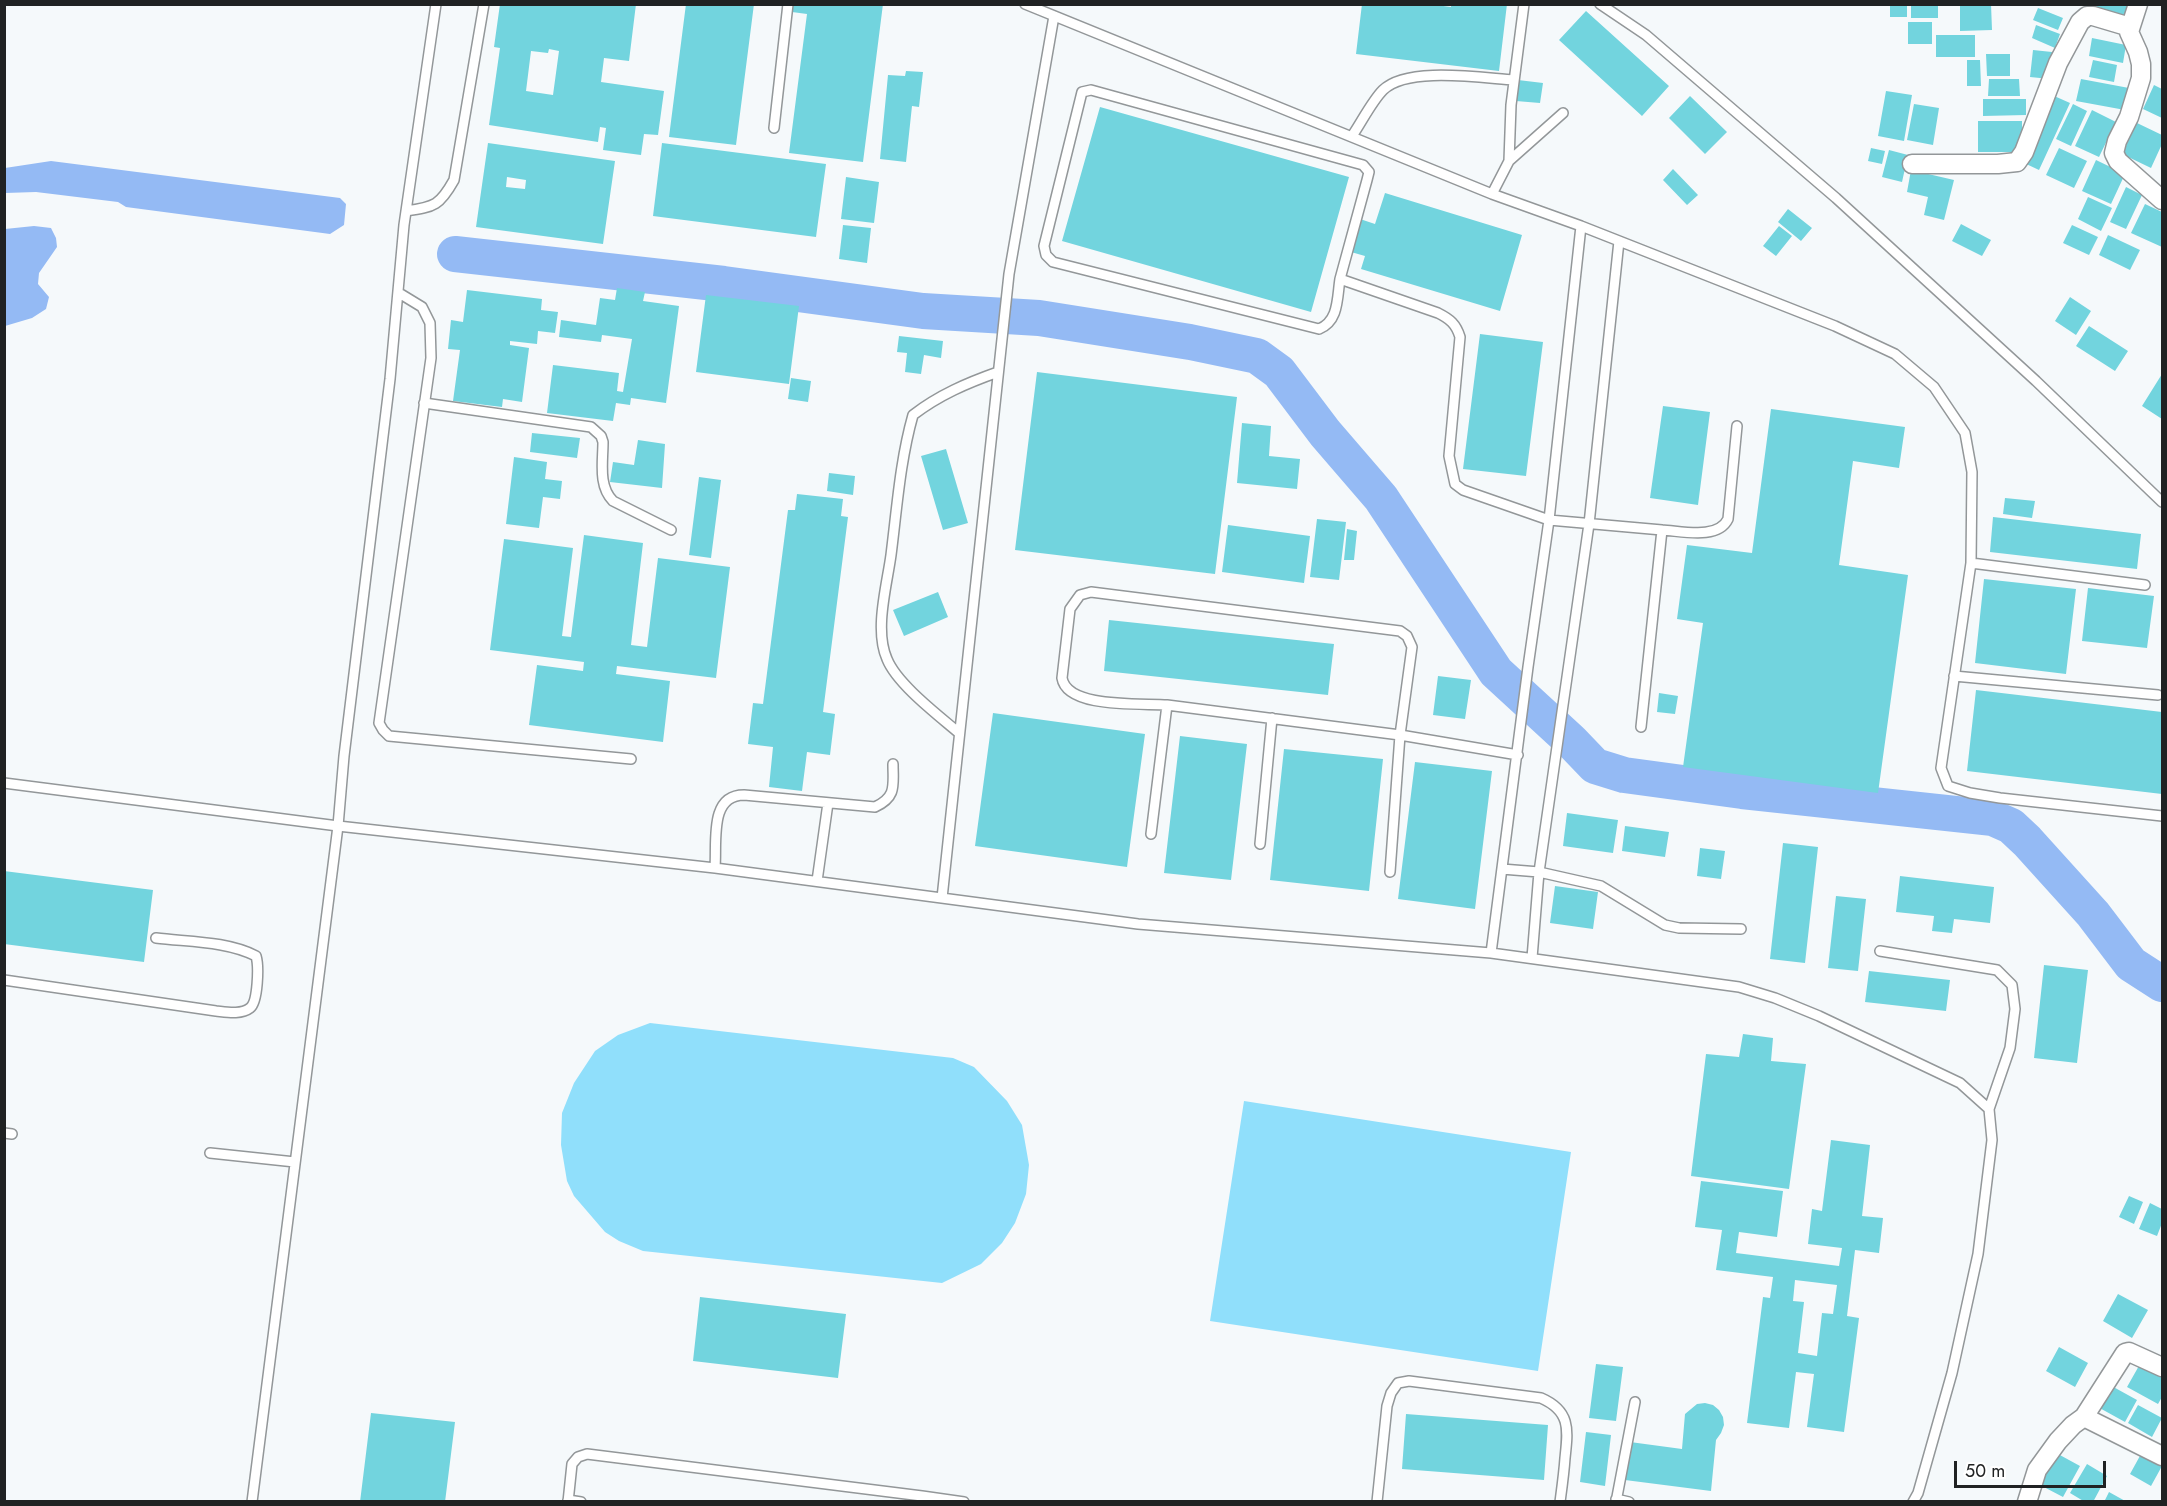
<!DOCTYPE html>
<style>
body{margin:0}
#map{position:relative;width:2167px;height:1506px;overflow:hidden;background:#f5f9fb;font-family:Jost,sans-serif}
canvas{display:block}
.frame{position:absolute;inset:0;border:6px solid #202223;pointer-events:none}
.scale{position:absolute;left:1954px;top:1461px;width:152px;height:27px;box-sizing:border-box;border:3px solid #202223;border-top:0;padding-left:8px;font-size:18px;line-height:21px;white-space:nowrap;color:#202223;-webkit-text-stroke:4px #fff;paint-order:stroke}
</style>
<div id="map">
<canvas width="2167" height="1506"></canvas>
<div class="frame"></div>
<div class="scale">50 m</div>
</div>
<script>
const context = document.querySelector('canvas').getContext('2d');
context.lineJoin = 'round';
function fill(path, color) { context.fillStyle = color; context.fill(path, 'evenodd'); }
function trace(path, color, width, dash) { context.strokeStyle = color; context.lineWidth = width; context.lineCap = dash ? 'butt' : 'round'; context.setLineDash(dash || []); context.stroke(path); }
const green = new Path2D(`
 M 650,1023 L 953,1058 L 974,1067 L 1007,1101 L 1022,1125 L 1029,1165 L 1026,1194 L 1015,1223 L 1002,1243 L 981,1264 L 942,1283 L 643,1251 L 619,1241 L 605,1232 L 574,1196 L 567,1181 L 561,1145 L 562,1113 L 574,1083 L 595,1051 L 618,1035 Z
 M 1244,1101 L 1571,1152 L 1538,1371 L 1210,1321 Z`);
const water = new Path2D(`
 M 51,161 L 340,198 L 346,204 L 344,225 L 330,234 L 126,207 L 118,202 L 36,192 L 5,193 L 5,168 Z
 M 34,226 L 51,228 L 56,238 L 57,247 L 39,273 L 38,284 L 49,297 L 46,309 L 32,318 L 5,326 L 5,229 Z`);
const river = new Path2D(`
 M 455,254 L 724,284 L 923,311 L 1039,318 L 1190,342 L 1257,356 L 1279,372 L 1325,433 L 1381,498 L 1496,672 L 1571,741 L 1595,766 L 1624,775 L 1742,791 L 1993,818 L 2011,826 L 2027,841 L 2093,914 L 2131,964 L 2162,984`);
const building = new Path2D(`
 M 500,4 L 636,4 L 629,61 L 604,58 L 601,82 L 664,91 L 658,135 L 644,134 L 641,155 L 603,150 L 606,128 L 600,127 L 598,142 L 489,125 L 500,48 L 494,47 ZM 549,49 L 559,51 L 553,95 L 526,91 L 531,51 L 548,53 Z
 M 686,4 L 754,4 L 736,145 L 669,137 Z
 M 793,4 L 883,4 L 863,162 L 789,153 L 807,14 L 792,12 Z
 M 1362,4 L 1428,4 L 1451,7 L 1451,4 L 1507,4 L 1499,71 L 1356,54 Z
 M 1890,4 L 1907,4 L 1907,17 L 1890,17 Z
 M 1911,4 L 1938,4 L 1938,18 L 1911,18 Z
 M 1960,4 L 1991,4 L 1992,30 L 1960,31 Z
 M 2088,4 L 2130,4 L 2126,16 Z
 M 2038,8 L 2063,18 L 2058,30 L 2033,20 Z
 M 1586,11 L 1669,86 L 1642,116 L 1559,40 Z
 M 1908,22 L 1932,22 L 1932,44 L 1908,44 Z
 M 2036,25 L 2060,34 L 2055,48 L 2032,38 Z
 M 1936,35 L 1975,35 L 1975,57 L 1936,57 Z
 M 2092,38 L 2126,45 L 2123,63 L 2089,56 Z
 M 2033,50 L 2052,52 L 2050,79 L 2030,77 Z
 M 1986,54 L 2010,54 L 2010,76 L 1987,76 Z
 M 1967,60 L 1980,60 L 1981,86 L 1967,86 Z
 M 2093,60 L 2117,65 L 2114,82 L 2089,77 Z
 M 906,71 L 923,72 L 919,107 L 912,106 L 906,162 L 880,159 L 888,75 L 905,76 Z
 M 1989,79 L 2019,79 L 2020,96 L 1988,96 Z
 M 2081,79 L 2129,88 L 2125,110 L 2076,101 Z
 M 1518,80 L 1543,83 L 1540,103 L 1516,101 Z
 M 2154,85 L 2162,89 L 2162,118 L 2143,109 Z
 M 1886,91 L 1912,95 L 1904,141 L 1878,136 Z
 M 2052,95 L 2070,103 L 2039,170 L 2022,162 Z
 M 1690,96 L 1727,132 L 1705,154 L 1669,118 Z
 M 1983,99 L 2026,99 L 2026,115 L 1983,116 Z
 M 1914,104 L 1939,108 L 1933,145 L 1907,140 Z
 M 2073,104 L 2087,111 L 2071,146 L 2056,139 Z
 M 1100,107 L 1349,177 L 1311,312 L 1062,241 Z
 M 2092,110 L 2116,122 L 2099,157 L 2075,146 Z
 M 1978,121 L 2022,121 L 2022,152 L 1978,152 Z
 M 2137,123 L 2162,135 L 2162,144 L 2151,168 L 2122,154 Z
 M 488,143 L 615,161 L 603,244 L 476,227 ZM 507,177 L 526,180 L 525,189 L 506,187 Z
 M 662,143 L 826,164 L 816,237 L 653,216 Z
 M 1871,148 L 1885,151 L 1882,164 L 1868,161 Z
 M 2059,148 L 2087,161 L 2074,188 L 2046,175 Z
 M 1889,150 L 1908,155 L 1902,182 L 1882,177 Z
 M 2096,160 L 2125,174 L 2111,204 L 2082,191 Z
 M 1673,169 L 1698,195 L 1687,205 L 1663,180 Z
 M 1911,170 L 1954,180 L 1944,220 L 1924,215 L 1928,197 L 1907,192 Z
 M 846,177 L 879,182 L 874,223 L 841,219 Z
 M 2126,187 L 2142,195 L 2126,229 L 2110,222 Z
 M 1385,193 L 1522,235 L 1500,311 L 1361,269 L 1365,256 L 1351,252 L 1360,219 L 1375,224 Z
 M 2088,197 L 2112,208 L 2101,231 L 2078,219 Z
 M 2145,204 L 2162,212 L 2162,247 L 2131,233 Z
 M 1788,209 L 1812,228 L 1801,241 L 1778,222 Z
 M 1961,224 L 1991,240 L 1982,256 L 1952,241 Z
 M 843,225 L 871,228 L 867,263 L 839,259 Z
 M 2072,225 L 2098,237 L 2089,255 L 2063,243 Z
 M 1779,226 L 1792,236 L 1776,256 L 1763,246 Z
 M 2108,235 L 2140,250 L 2130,270 L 2099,255 Z
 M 617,288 L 645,292 L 643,301 L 679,306 L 666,403 L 631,398 L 630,405 L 616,403 L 613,421 L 547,413 L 553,365 L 619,373 L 617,391 L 623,392 L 632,339 L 602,335 L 601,342 L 559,337 L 561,320 L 596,325 L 600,298 L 615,300 Z
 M 467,290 L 542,299 L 541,310 L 558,312 L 555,333 L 538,331 L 537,344 L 510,341 L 510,345 L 529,348 L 522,402 L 503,399 L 502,407 L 453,401 L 460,350 L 448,349 L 451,320 L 463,322 Z
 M 706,295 L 799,306 L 789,384 L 696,372 Z
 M 2070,297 L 2091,311 L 2076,335 L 2055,321 Z
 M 2089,326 L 2128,351 L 2115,371 L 2076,346 Z
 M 1480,334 L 1543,342 L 1526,476 L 1463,469 Z
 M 899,336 L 943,341 L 941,358 L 924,355 L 921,374 L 905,372 L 907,353 L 897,352 Z
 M 1037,372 L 1237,397 L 1215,574 L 1015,550 Z
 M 2162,374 L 2162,419 L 2142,406 Z
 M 791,378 L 811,381 L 808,402 L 788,399 Z
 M 1663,406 L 1710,412 L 1698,505 L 1650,498 Z
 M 1771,409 L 1905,427 L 1899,468 L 1853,461 L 1839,565 L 1908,575 L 1878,793 L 1683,767 L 1703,623 L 1677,619 L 1687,545 L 1752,553 Z
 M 1242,423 L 1271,426 L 1269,456 L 1300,459 L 1297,489 L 1237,483 Z
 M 532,433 L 580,438 L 577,458 L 530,452 Z
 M 638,440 L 665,444 L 662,488 L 610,482 L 613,462 L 634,465 Z
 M 946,449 L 968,523 L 943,530 L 921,456 Z
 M 514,457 L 547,462 L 545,479 L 562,481 L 560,499 L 543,497 L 539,528 L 506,524 Z
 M 829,473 L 855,476 L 853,495 L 827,491 Z
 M 699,477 L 721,480 L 711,558 L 689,555 Z
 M 797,494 L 843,499 L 841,516 L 848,517 L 823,712 L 835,714 L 830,755 L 807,752 L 802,791 L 769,787 L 773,747 L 748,744 L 753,703 L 763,704 L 788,510 L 795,510 Z
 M 2005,498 L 2035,501 L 2032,518 L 2003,514 Z
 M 1993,517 L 2141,534 L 2137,569 L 1990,552 Z
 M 1317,519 L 1346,522 L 1339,580 L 1310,577 Z
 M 1228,525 L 1310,536 L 1304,583 L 1222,572 Z
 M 1347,529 L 1357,531 L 1354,560 L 1344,560 Z
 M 584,535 L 643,543 L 631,645 L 647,647 L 658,558 L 730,567 L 716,678 L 617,666 L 616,674 L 670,681 L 663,742 L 529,725 L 537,665 L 583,671 L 584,662 L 490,650 L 504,539 L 573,548 L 562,636 L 571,637 Z
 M 1984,579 L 2076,589 L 2066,674 L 1975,663 Z
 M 2088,588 L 2154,596 L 2147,648 L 2082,641 Z
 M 938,592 L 948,617 L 904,636 L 893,610 Z
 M 1109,620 L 1334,644 L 1328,695 L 1104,671 Z
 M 1438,676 L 1471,680 L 1465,719 L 1433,715 Z
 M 1976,690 L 2162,712 L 2162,794 L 1967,771 Z
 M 1659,693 L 1678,696 L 1675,714 L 1657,712 Z
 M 993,713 L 1145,734 L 1127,867 L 975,846 Z
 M 1180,736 L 1247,744 L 1231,880 L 1164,873 Z
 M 1284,749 L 1383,759 L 1369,891 L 1270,880 Z
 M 1415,762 L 1492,771 L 1475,909 L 1398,899 Z
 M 1567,813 L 1618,820 L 1613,853 L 1563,846 Z
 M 1625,826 L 1669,832 L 1665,857 L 1622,851 Z
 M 1783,843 L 1818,847 L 1805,963 L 1770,959 Z
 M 1700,848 L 1725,851 L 1721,879 L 1697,876 Z
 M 4,871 L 153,890 L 144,962 L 4,944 Z
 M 1900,876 L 1994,887 L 1990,923 L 1954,919 L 1952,933 L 1932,931 L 1934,916 L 1896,912 Z
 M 1555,886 L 1598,892 L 1593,929 L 1550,923 Z
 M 1836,896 L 1866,899 L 1858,971 L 1828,968 Z
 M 2044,965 L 2088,970 L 2077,1063 L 2034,1058 Z
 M 1869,971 L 1950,980 L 1946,1011 L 1865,1002 Z
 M 1743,1034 L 1773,1038 L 1771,1061 L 1806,1064 L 1789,1189 L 1691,1176 L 1706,1054 L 1739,1057 Z
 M 1831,1140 L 1870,1145 L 1862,1216 L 1883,1218 L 1879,1253 L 1855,1250 L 1847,1316 L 1859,1318 L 1844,1432 L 1807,1427 L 1814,1374 L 1796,1372 L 1789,1428 L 1747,1423 L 1763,1297 L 1770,1298 L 1773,1277 L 1716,1270 L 1722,1230 L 1695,1227 L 1701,1181 L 1783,1191 L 1777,1237 L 1739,1232 L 1736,1253 L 1839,1266 L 1842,1248 L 1808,1244 L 1812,1209 L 1822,1211 ZM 1795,1280 L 1837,1285 L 1833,1314 L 1822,1313 L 1817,1356 L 1798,1353 L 1804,1302 L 1793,1301 Z
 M 2129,1196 L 2143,1202 L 2134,1224 L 2119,1217 Z
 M 2150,1203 L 2162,1209 L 2162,1223 L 2157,1236 L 2139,1229 Z
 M 2118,1294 L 2148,1310 L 2132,1338 L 2103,1321 Z
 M 700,1297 L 846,1314 L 838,1378 L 693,1361 Z
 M 2059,1347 L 2088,1363 L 2075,1387 L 2046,1371 Z
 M 1596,1364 L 1623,1367 L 1616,1421 L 1589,1418 Z
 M 2140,1364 L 2162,1377 L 2162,1397 L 2158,1404 L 2127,1387 Z
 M 2108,1384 L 2137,1400 L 2125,1422 L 2096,1406 Z
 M 1705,1403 L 1713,1405 L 1719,1410 L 1723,1417 L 1724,1425 L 1721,1433 L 1716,1440 L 1711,1491 L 1625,1480 L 1630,1442 L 1682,1449 L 1685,1414 L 1697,1404 Z
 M 2138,1405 L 2162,1418 L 2152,1437 L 2128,1423 Z
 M 371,1413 L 455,1422 L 445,1502 L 360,1502 Z
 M 1406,1414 L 1548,1425 L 1544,1480 L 1402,1469 Z
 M 1586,1432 L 1611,1435 L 1605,1486 L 1580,1482 Z
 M 2058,1454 L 2080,1466 L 2063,1497 L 2040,1485 Z
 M 2141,1454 L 2162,1466 L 2151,1486 L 2130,1474 Z
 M 2087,1464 L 2107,1476 L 2093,1502 L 2085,1502 L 2070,1493 Z
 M 2109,1492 L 2127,1502 L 2104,1502 Z`);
const lane = new Path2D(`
 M 1025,4 L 1492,194 L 1581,226 L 1835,326 L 1895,354 L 1934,387 L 1965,433 L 1972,472 L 1971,563 L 1941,768 L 1948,786 L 1970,793 L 2000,798 L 2162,816
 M 1600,4 L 1646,35 L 1836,198 L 2036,381 L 2162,502
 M 774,128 L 788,4
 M 1352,136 C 1361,123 1372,101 1383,90 C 1407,66 1482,78 1514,80
 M 1509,161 L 1563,113
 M 1492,194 L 1509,161 L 1511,105 L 1524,4
 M 406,211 C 435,207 440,205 454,180 L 484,4
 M 1340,279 C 1337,298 1339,321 1319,329 L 1053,262 L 1046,255 L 1044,246 L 1082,92 L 1091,90 L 1363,165 L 1369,172 L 1367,180 L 1340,279 L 1438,313 C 1450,319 1456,324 1460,337 L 1449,456 L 1455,484 L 1463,490 L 1549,520 L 1662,530 L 1641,727
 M 399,293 L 422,307 L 430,323 L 431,358 L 379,723 L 383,730 L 389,736 L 631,759
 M 424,403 L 591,427 L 601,436 L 603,442 C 603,462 598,486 613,501 L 671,530
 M 1662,530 C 1682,531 1718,540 1728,519 L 1737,426
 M 1971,563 L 2145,585
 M 1954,676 L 2158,695
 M 1167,705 L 1400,735 L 1518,755
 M 959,733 C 938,715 897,684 887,659 C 874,630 887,585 891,555 C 897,508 900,461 913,415 C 939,395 967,383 998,372
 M 4,783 L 338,826 L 715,868 L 1138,924 L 1491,953 L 1739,987 L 1775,998 L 1819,1016 L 1960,1083 L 1989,1109 L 1992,1140 L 1978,1254 L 1952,1373 L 1918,1493 L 1913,1502
 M 1151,834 L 1167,705 C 1142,703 1067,709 1062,678 L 1070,609 L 1080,595 L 1091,592 L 1400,631 L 1407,636 L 1412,647 L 1400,735 L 1390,872
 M 1260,844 L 1272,718
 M 715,868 C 717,841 709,795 744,795 L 875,807 C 897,797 893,785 893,764
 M 1502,869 L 1539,872 L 1601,886 L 1665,925 L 1679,928 L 1741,929
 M 817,881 L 828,803
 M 942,898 L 1009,274 L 1054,16
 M 1880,951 L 1997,970 L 2012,985 L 2015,1009 L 2010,1048 L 1989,1109
 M 1491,953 L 1528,667 L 1549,520 L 1581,226
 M 1532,958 L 1539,872 L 1589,524 L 1619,241
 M 4,980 L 216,1011 C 226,1012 241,1015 250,1008 C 258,1002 259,966 256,956 C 227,941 188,942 156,938
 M 4,1133 L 12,1134
 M 210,1153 L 295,1162
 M 922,1496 L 964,1502
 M 1616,1499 L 1629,1502
 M 568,1500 L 581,1502
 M 252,1502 L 338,826 L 344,756 L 390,379 L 404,225 L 436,4
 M 568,1502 L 572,1464 L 578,1457 L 587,1454 L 922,1496 L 922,1502
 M 1377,1502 L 1387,1406 L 1391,1393 L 1398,1383 L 1409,1381 L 1541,1398 C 1571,1411 1568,1430 1565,1458 C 1564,1473 1562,1487 1560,1502
 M 1616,1502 L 1635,1402`);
const street = new Path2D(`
 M 2138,4 L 2129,32 L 2138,52 L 2141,64 L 2141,78 L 2129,117 L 2117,141 L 2114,153 L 2118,161 L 2162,200
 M 1912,164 L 1998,164 L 2017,162 L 2024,152 L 2058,63 L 2080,22 L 2087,16 L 2093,16 L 2130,27
 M 2084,1417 L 2162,1456
 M 2027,1502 L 2037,1470 L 2058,1441 L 2073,1425 L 2084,1417 L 2125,1353 L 2129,1352 L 2162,1367`);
fill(green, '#90dffb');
fill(water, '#94baf4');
trace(river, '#94baf4', 36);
fill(building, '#72d4de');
trace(lane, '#939799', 12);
trace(street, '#939799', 21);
trace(lane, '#fff', 9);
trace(street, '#fff', 18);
</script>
